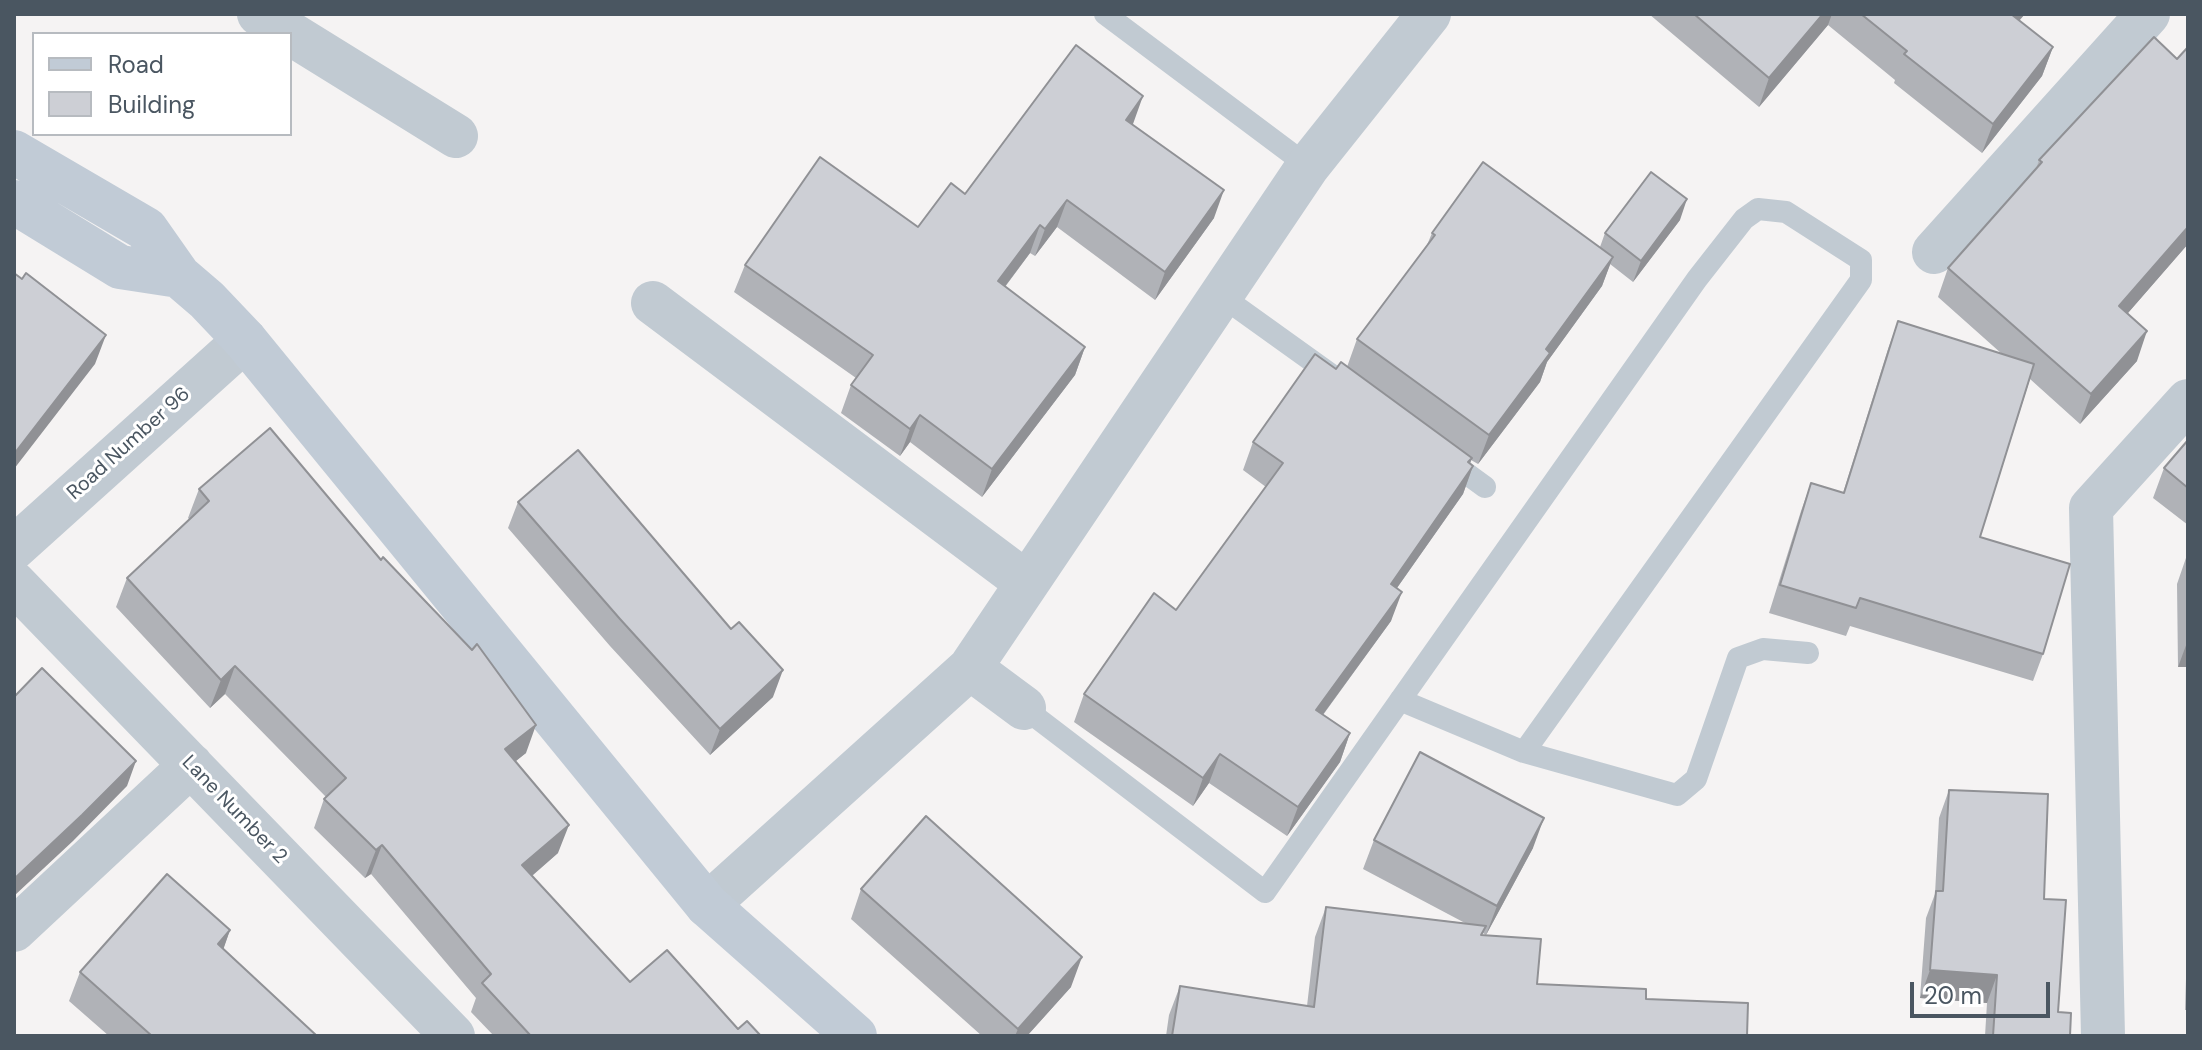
<!DOCTYPE html>
<style>
body{margin:0}
#map{position:relative;width:2202px;height:1050px;overflow:hidden;background:#f5f3f3;font-family:"DM Sans",sans-serif}
canvas{display:block}
.frame{position:absolute;inset:0;border:16px solid #4a5661;pointer-events:none}
.legend{position:absolute;left:32px;top:32px;width:260px;height:104px;box-sizing:border-box;background:#fff;border:2px solid #b7bbc0;margin:0;padding:10px 14px;list-style:none;font-size:24px;color:#4a5661}
.legend li{display:flex;align-items:center;gap:16px;height:40px}
.legend b{width:40px;border:2px solid #b7bbc0}
.scale{position:absolute;left:1910px;top:982px;width:140px;height:36px;box-sizing:border-box;border:4px solid #4a5661;border-top:0;padding-left:10px;font-size:24px;line-height:28px;white-space:nowrap;color:#4a5661;-webkit-text-stroke:6px #fff;paint-order:stroke}
</style>
<div id="map">
<canvas width="2202" height="1050"></canvas>
<div class="frame"></div>
<ul class="legend">
<li><b style="height:10px;background:#c1cbd6"></b>Road</li>
<li><b style="height:22px;background:#cdcfd5"></b>Building</li>
</ul>
<div class="scale">20 m</div>
</div>
<script>
const context = document.querySelector('canvas').getContext('2d');
context.lineJoin = 'round';
function trace(path, color, width, dash) { context.strokeStyle = color; context.lineWidth = width; context.lineCap = dash ? 'butt' : 'round'; context.setLineDash(dash || []); context.stroke(path); }
function fill(path, color) { context.fillStyle = color; context.fill(path, 'evenodd'); }
function drawText(font, color, halo, rows, align = 'center') {
  context.font = font + ' "DM Sans",sans-serif'; context.lineWidth = 6; context.setLineDash([]); context.textBaseline = 'middle'; context.strokeStyle = halo; context.fillStyle = color; for (const [text, x, y, turn = 0] of rows) {
    context.save(); context.translate(x, y); context.rotate((+turn || 0) * Math.PI / 180); context.textAlign = isNaN(turn) ? turn : align; if (halo) context.strokeText(text, 0, 0); context.fillText(text, 0, 0); context.restore();
  }
}
const lane = new Path2D(`
 M 1105,14 L 1308,166
 M 1220,295 L 1333,376
 M 1448,460 L 1485,487
 M 1400,700 L 1524,752 L 1677,795 L 1696,779 L 1738,658 L 1763,649 L 1808,653
 M 1024,708 L 1265,892 L 1697,279 L 1744,219 L 1758,209 L 1786,212 L 1861,260 L 1861,280 L 1524,752`);
const street = new Path2D(`
 M 259,14 L 456,136
 M 1934,252 L 2148,14
 M 653,303 L 1027,583
 M 14,548 L 245,340
 M 14,583 L 453,1036
 M 970,668 L 1024,708
 M 707,905 L 970,668 L 1308,166 L 1429,14
 M 14,930 L 191,765
 M 2103,1036 L 2091,508 L 2188,401`);
const secondary = new Path2D(`
 M 14,152 L 146,229 L 179,276 L 207,300 L 245,340 L 707,905 L 855,1036
 M 14,202 L 120,267 L 179,276`);
const wall = new Path2D(`
 M 1649,14 L 2025,14 L 2019,21 L 2053,47 L 2042,76 L 1982,153 L 1894,83 L 1895,80 L 1828,25 L 1759,107 Z
 M 1133,125 L 1214,218 L 1155,300 L 1057,227 L 1035,256 L 1030,253 L 1005,287 L 1085,347 L 1075,375 L 982,497 L 910,442 L 900,456 L 841,413 L 851,385 L 856,378 L 734,292 L 745,265 L 918,227 Z
 M 2039,160 L 2188,244 L 2127,314 L 2137,361 L 2080,424 L 2030,379 L 1980,537 L 2043,654 L 2033,681 L 1850,626 L 1846,636 L 1769,613 L 1801,511 L 1811,483 L 1843,493 L 1888,349 L 1898,321 L 2002,354 L 1938,297 L 1948,268 L 2036,169 Z
 M 1680,220 L 1633,282 L 1610,264 L 1602,286 L 1547,362 L 1540,382 L 1478,464 L 1471,460 L 1470,463 L 1473,466 L 1463,494 L 1397,588 L 1391,621 L 1323,715 L 1350,733 L 1340,762 L 1287,836 L 1209,783 L 1193,806 L 1074,722 L 1084,694 L 1176,610 L 1266,487 L 1243,470 L 1253,442 L 1336,369 L 1347,367 L 1357,339 L 1427,245 L 1432,233 L 1600,247 L 1605,233 Z
 M 2188,440 L 2188,525 L 2153,498 L 2164,468 Z
 M 199,489 L 526,753 L 515,761 L 558,853 L 532,876 L 630,982 L 738,1029 L 761,1036 L 494,1036 L 471,1012 L 476,998 L 371,874 L 365,878 L 314,828 L 324,799 L 326,797 L 225,694 L 210,708 L 116,607 L 127,578 L 189,519 L 188,518 Z
 M 518,502 L 731,629 L 773,697 L 710,755 L 610,646 L 508,528 Z
 M 2187,555 L 2188,667 L 2178,667 L 2177,584 Z
 M 1949,790 L 2044,899 L 2058,1012 L 2070,1036 L 1985,1036 L 1987,1003 L 1920,998 L 1926,918 L 1935,894 L 1939,818 Z
 M 1374,840 L 1533,848 L 1486,935 L 1483,933 L 1482,935 L 1537,984 L 1646,999 L 1747,1036 L 1166,1036 L 1169,1015 L 1180,986 L 1307,1006 L 1315,937 L 1326,907 L 1465,923 L 1363,869 Z
 M 861,889 L 1071,987 L 1027,1036 L 982,1036 L 851,919 Z
 M 2188,916 L 2188,1010 L 2185,1010 Z
 M 230,930 L 223,949 L 317,1036 L 109,1036 L 69,1001 L 80,972 Z`);
const shadedWall = new Path2D(`
 M 1823,14 L 1832,14 L 1828,25 L 1759,107 L 1769,78 Z
 M 2010,14 L 2025,14 L 1999,43 Z
 M 2053,47 L 2042,76 L 1982,153 L 1993,124 Z
 M 1143,96 L 1133,124 L 1116,147 L 1126,120 Z
 M 1224,190 L 1214,218 L 1155,300 L 1165,272 Z
 M 1687,199 L 1680,220 L 1633,282 L 1641,261 Z
 M 1067,200 L 1057,227 L 1035,256 L 1045,229 Z
 M 1040,225 L 1030,253 L 988,309 L 998,281 Z
 M 2188,227 L 2188,244 L 2108,336 L 2119,306 Z
 M 1613,257 L 1602,286 L 1547,362 L 1540,382 L 1478,464 L 1489,435 L 1546,349 Z
 M 2147,331 L 2137,361 L 2080,424 L 2091,394 Z
 M 106,335 L 95,364 L 14,469 L 14,454 Z
 M 1085,347 L 1075,375 L 982,497 L 992,469 Z
 M 920,415 L 910,442 L 900,456 L 910,429 Z
 M 1472,458 L 1464,479 L 1473,466 L 1463,494 L 1380,612 L 1391,584 Z
 M 1402,592 L 1391,621 L 1305,739 L 1316,710 Z
 M 2188,640 L 2188,667 L 2178,667 Z
 M 235,666 L 225,694 L 210,708 L 221,680 Z
 M 783,670 L 773,697 L 710,755 L 720,729 Z
 M 536,725 L 526,753 L 495,778 L 505,749 Z
 M 1350,733 L 1340,762 L 1287,836 L 1298,807 Z
 M 1220,754 L 1209,783 L 1193,806 L 1203,778 Z
 M 136,761 L 127,786 L 73,841 L 14,896 L 14,879 Z
 M 1544,818 L 1533,848 L 1486,935 L 1497,906 Z
 M 569,825 L 558,853 L 512,893 L 522,865 Z
 M 382,845 L 371,874 L 365,878 L 376,850 Z
 M 230,930 L 220,959 L 218,944 Z
 M 1082,957 L 1071,987 L 1027,1036 L 1015,1036 L 1018,1029 Z
 M 1930,970 L 1997,975 L 1987,1003 L 1920,998 Z`);
const building = new Path2D(`
 M 1694,14 L 1823,14 L 1769,78 Z
 M 1861,14 L 2011,14 L 2053,47 L 1993,124 L 1904,54 L 1907,51 Z
 M 2154,37 L 2177,59 L 2188,47 L 2188,227 L 2119,306 L 2147,331 L 2091,394 L 1948,268 L 2042,162 L 2039,160 Z
 M 1076,45 L 1143,96 L 1126,120 L 1224,190 L 1165,272 L 1067,200 L 1045,229 L 1040,225 L 998,281 L 1085,347 L 992,469 L 920,415 L 910,429 L 851,385 L 873,355 L 745,265 L 820,157 L 918,227 L 951,183 L 965,194 Z
 M 1483,162 L 1613,257 L 1546,349 L 1550,353 L 1489,435 L 1357,339 L 1435,235 L 1432,233 Z
 M 1651,172 L 1687,199 L 1641,261 L 1605,233 Z
 M 14,273 L 22,279 L 26,273 L 106,335 L 14,454 Z
 M 1898,321 L 2034,364 L 1980,537 L 2070,564 L 2043,654 L 1860,598 L 1856,608 L 1780,585 L 1811,483 L 1844,493 Z
 M 1315,354 L 1336,369 L 1341,362 L 1472,458 L 1468,462 L 1473,466 L 1391,584 L 1402,592 L 1316,710 L 1350,733 L 1298,807 L 1220,754 L 1203,778 L 1084,694 L 1154,593 L 1176,610 L 1283,463 L 1253,442 Z
 M 270,428 L 381,560 L 383,557 L 472,650 L 477,644 L 536,725 L 505,749 L 569,825 L 522,865 L 630,982 L 667,950 L 738,1029 L 747,1021 L 761,1036 L 531,1036 L 482,983 L 491,974 L 382,845 L 376,850 L 324,799 L 346,778 L 235,666 L 221,680 L 127,578 L 209,501 L 199,489 Z
 M 2188,440 L 2188,488 L 2164,468 Z
 M 578,450 L 731,629 L 739,622 L 783,670 L 720,729 L 620,619 L 518,502 Z
 M 42,668 L 136,761 L 82,815 L 14,879 L 14,697 Z
 M 1420,752 L 1544,818 L 1497,906 L 1374,840 Z
 M 1949,790 L 2048,794 L 2044,899 L 2066,900 L 2058,1012 L 2071,1013 L 2070,1036 L 1993,1036 L 1997,975 L 1930,970 L 1936,891 L 1943,891 Z
 M 926,816 L 1082,957 L 1018,1029 L 861,889 Z
 M 167,874 L 230,930 L 218,944 L 317,1036 L 152,1036 L 80,972 Z
 M 1326,907 L 1486,926 L 1481,935 L 1541,939 L 1537,984 L 1646,989 L 1646,999 L 1748,1003 L 1747,1036 L 1172,1036 L 1180,986 L 1314,1007 Z`);
const streetNames = [
 ["Road Number 96",129,444,-42],
 ["Lane Number 2",234,810,46]
];
trace(lane, '#c1cad2', 22);
trace(street, '#c1cad2', 44);
trace(secondary, '#c1cbd6', 44);
fill(wall, '#b0b2b7');
fill(shadedWall, '#909195');
fill(building, '#cdcfd5');
trace(building, '#909195', 2);
drawText('20px', '#4a5661', '#fff', streetNames);
</script>
